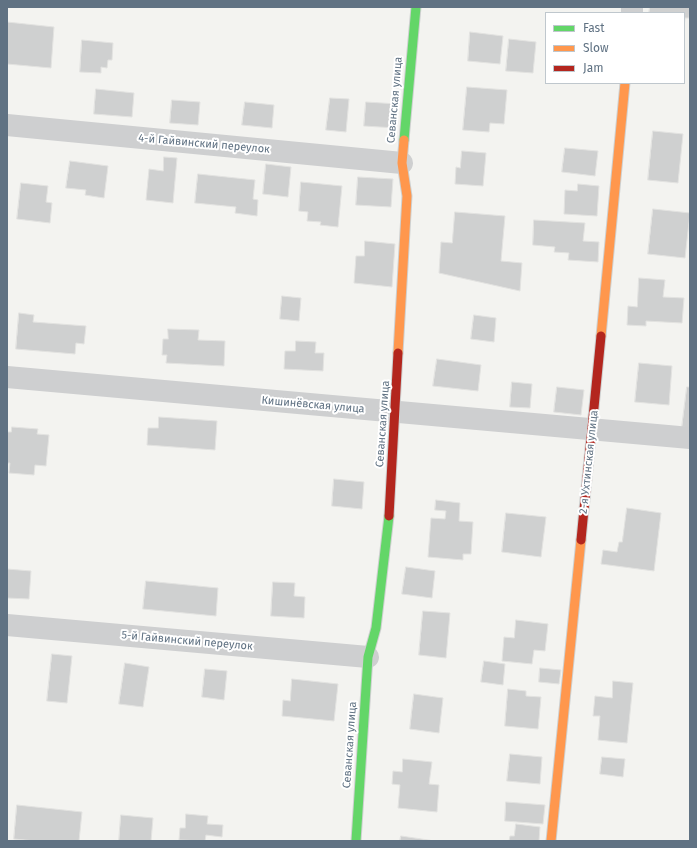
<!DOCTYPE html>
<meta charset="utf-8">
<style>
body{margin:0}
#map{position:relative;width:697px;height:848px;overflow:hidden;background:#f3f3f0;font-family:"Fira Sans",sans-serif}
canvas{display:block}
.frame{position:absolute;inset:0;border:8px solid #607283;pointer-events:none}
.legend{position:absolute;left:545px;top:12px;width:140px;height:72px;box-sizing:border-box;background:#fff;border:1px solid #bfc7cd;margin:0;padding:5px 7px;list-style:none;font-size:12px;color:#607283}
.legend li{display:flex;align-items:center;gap:8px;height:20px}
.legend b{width:20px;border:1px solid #bfc7cd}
</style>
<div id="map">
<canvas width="697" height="848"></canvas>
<div class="frame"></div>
<ul class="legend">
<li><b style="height:5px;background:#63d668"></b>Fast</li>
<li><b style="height:5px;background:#ff974d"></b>Slow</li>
<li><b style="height:5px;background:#b3261e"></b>Jam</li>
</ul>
</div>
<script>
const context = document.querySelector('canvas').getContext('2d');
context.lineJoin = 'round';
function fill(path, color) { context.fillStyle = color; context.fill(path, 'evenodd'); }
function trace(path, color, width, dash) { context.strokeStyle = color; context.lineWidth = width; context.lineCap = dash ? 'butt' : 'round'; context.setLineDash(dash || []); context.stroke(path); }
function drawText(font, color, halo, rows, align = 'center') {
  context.font = font + ' "Fira Sans",sans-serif'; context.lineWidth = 4; context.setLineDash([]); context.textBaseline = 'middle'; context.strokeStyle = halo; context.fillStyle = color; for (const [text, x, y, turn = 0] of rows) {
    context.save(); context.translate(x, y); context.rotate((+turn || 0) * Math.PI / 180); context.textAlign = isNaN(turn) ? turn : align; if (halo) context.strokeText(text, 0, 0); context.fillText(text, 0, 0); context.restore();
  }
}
const building = new Path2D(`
 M 650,7 L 690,7 L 689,18 L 685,18 L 684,29 L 684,13 L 649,13 Z
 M 7,22 L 54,27 L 51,68 L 7,64 Z
 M 470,32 L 503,36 L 500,64 L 468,61 Z
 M 509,39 L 536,42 L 533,73 L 506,71 Z
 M 82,40 L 113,43 L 112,60 L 108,60 L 107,68 L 101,67 L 101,73 L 80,72 Z
 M 467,87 L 507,90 L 504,124 L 490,123 L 489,132 L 463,130 Z
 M 96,89 L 134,93 L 132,117 L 94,114 Z
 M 330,98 L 349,99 L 346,132 L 326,130 Z
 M 172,100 L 200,102 L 198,125 L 170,123 Z
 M 245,102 L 274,105 L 272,128 L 242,125 Z
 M 366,102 L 398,104 L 396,128 L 364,126 Z
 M 653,131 L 683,134 L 678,183 L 648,180 Z
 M 565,148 L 598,151 L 595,176 L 562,172 Z
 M 462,151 L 486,153 L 483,186 L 455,184 L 456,167 L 460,168 Z
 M 164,157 L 177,158 L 173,203 L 146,200 L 149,169 L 163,171 Z
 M 70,161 L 108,166 L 104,198 L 85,195 L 86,190 L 66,188 Z
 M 266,164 L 291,167 L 288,197 L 263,194 Z
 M 198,174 L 255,180 L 253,199 L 258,200 L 257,216 L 235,213 L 236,207 L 195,203 Z
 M 358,177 L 393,179 L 391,207 L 356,205 Z
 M 301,182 L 342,186 L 338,227 L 320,225 L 321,222 L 307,221 L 308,212 L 299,211 Z
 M 21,183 L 48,186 L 46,202 L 52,203 L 50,223 L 17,219 Z
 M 578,184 L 599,186 L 597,216 L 564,214 L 565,190 L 577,191 Z
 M 653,209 L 690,213 L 685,258 L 648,254 Z
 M 455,212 L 505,216 L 501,261 L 522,263 L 520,291 L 439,273 L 441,242 L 452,243 Z
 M 534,220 L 585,223 L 583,241 L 599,242 L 598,262 L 568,260 L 569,253 L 554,252 L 555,247 L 533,245 Z
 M 365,241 L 395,244 L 392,287 L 354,283 L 356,256 L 364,256 Z
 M 639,278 L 665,280 L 663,297 L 684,298 L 682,323 L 646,321 L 646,326 L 627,325 L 628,306 L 637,307 Z
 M 282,296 L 301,298 L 299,321 L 280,319 Z
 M 19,313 L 34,315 L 33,322 L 86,326 L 84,344 L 76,343 L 75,354 L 16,349 Z
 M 474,315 L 496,318 L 494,342 L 471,339 Z
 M 168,329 L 199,330 L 198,340 L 225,341 L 224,366 L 166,363 L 167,355 L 162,355 L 163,339 L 168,339 Z
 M 296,341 L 316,342 L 315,353 L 324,353 L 323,371 L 284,369 L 285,351 L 295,351 Z
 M 437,359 L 481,365 L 478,391 L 433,386 Z
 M 639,363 L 672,366 L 669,405 L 635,402 Z
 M 512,382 L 532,384 L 530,408 L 510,407 Z
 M 557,387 L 584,390 L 581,415 L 554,412 Z
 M 687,387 L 690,387 L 690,428 L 682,427 Z
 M 159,417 L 217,421 L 215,450 L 147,445 L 148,428 L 158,428 Z
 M 12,427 L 38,429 L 37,434 L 49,435 L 46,466 L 35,465 L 34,475 L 9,473 L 10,463 L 7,463 L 7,432 L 11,432 Z
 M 334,479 L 364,482 L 362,509 L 332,506 Z
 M 436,500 L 460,503 L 459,521 L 473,522 L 471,554 L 463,554 L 463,560 L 428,557 L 431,518 L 445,519 L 446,511 L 435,510 Z
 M 627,508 L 661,513 L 654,571 L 601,564 L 603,550 L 617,552 L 619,542 L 622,542 Z
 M 506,513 L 546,517 L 541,557 L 502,552 Z
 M 406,567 L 435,571 L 432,598 L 402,594 Z
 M 7,569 L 31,571 L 29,599 L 7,598 Z
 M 146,581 L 218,588 L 216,616 L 143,609 Z
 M 273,582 L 295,583 L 294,596 L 305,597 L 304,618 L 271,616 Z
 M 423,611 L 450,613 L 446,658 L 419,655 Z
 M 516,620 L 548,624 L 545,651 L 534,650 L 532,664 L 502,661 L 504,637 L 514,638 Z
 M 52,654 L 72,656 L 67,703 L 47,701 Z
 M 484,661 L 505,664 L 503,685 L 481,682 Z
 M 125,663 L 149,667 L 143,707 L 119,704 Z
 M 540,668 L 561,670 L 559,684 L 539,682 Z
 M 205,669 L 227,671 L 224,700 L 202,697 Z
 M 292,679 L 338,684 L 334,721 L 282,716 L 283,700 L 290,701 Z
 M 613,681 L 633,683 L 627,743 L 598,740 L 600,716 L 593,716 L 595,696 L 612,698 Z
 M 508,689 L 526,691 L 526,696 L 541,697 L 538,729 L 505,726 Z
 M 414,694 L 443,698 L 439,733 L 410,729 Z
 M 510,754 L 542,757 L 540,784 L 507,781 Z
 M 602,757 L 625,759 L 623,777 L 600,774 Z
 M 403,759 L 432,762 L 429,784 L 439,785 L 437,812 L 398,808 L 400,785 L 392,784 L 393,771 L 402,772 Z
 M 506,802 L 545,805 L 543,824 L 505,821 Z
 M 17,805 L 82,812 L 79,841 L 36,841 L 14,839 Z
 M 186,814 L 208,816 L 207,824 L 223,825 L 222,837 L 206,835 L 205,841 L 179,840 L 180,828 L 185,828 Z
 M 121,815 L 153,818 L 151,841 L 119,841 Z
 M 516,824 L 540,827 L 539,841 L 509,841 L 510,836 L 514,836 Z
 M 401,836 L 435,841 L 400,841 Z`);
const street = new Path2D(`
 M 632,13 L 632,7
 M 7,125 L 402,163
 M 7,377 L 690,438
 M 7,625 L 368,657`);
const fast = new Path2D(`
 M 404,140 L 416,7
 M 356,841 L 368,657 L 376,628 L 389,516`);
const slow = new Path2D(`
 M 601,336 L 625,83
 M 398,353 L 407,196 L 402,163 L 404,140
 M 551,841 L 581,540`);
const jam = new Path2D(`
 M 389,516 L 398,353
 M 581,540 L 601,336`);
const streetNames = [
 ["Севанская улица",395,100,-85],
 ["4-й Гайвинский переулок",204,144,5],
 ["Кишинёвская улица",313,405,5],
 ["Севанская улица",383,424,-86],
 ["2-я Ухтинская улица",589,462,-84],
 ["5-й Гайвинский переулок",187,641,5],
 ["Севанская улица",350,745,-86]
];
fill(building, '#cfd0d0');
trace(building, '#e2e2e0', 1);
trace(fast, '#ced0d0', 11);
trace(slow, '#ced0d0', 11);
trace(jam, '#ced0d0', 11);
trace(street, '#cecfd0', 22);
trace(fast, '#63d668', 9);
trace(slow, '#ff974d', 9);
trace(jam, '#b3261e', 9);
drawText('11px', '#607283', '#fff', streetNames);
</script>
